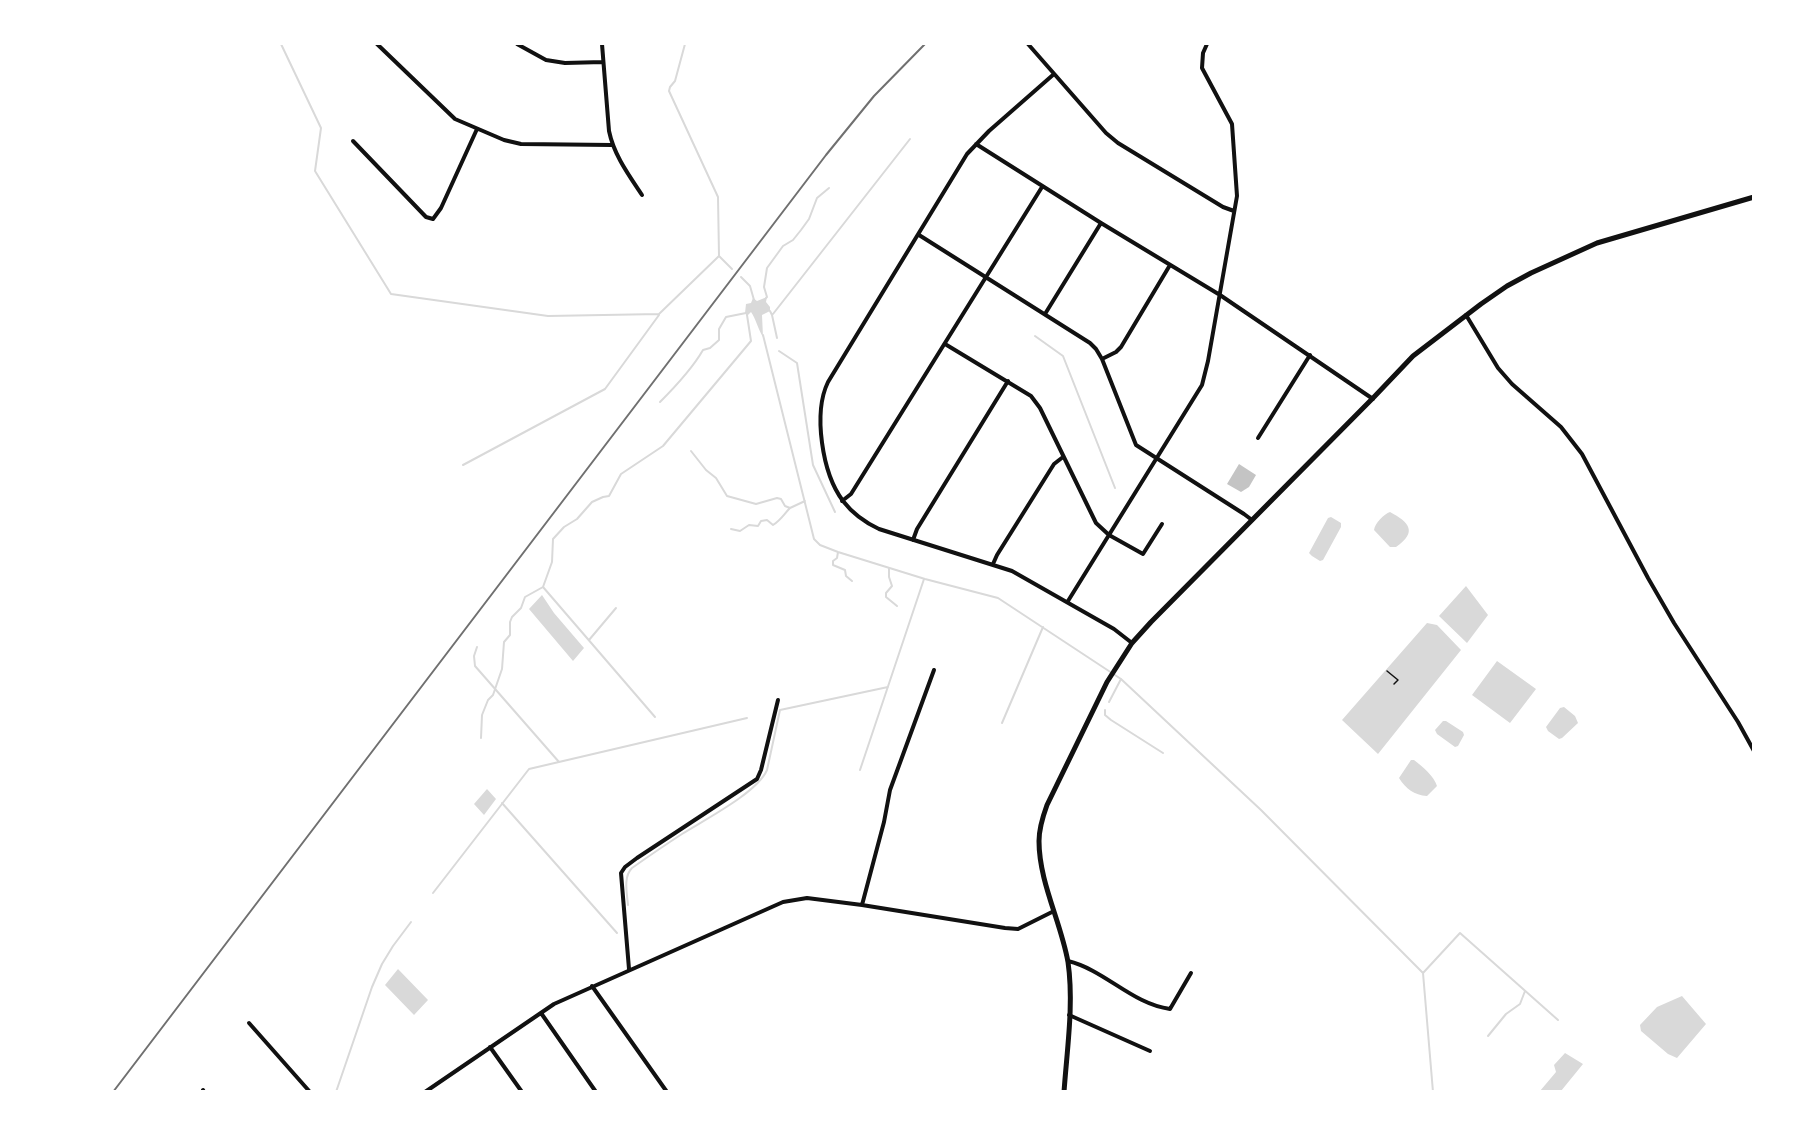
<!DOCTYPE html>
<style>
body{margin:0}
#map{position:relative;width:1797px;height:1135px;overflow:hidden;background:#fff;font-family:Commissioner,sans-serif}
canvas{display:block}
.frame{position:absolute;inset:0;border:45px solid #fff;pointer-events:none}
</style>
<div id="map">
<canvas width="1797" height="1135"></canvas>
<div class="frame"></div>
</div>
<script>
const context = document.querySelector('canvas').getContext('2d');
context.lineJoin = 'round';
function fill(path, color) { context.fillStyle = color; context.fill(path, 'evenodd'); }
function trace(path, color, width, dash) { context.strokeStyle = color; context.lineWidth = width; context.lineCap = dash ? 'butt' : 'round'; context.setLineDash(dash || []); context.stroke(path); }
const water = new Path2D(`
 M 767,297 L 766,302 L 770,307 L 770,311 L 762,315 L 763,337 C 758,329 756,319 751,312 L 747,316 L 745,313 L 746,304 L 751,303 L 753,298 L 757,301 Z
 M 1390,512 C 1409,522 1418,532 1396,547 L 1390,547 L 1374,530 C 1375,523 1384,514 1390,512 Z
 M 1331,517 L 1341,523 L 1341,527 L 1323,560 L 1320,561 L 1312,556 L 1309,553 L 1328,518 Z
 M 1466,586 L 1488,615 L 1467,643 L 1439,616 Z
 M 542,595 L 554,613 L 584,648 L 573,661 L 529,609 Z
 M 1427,623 L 1437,625 L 1461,650 L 1378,754 L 1342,720 Z
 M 1497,661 L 1536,689 L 1510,723 L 1472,695 Z
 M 1564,707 L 1575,716 L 1578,723 L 1562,738 L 1559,739 L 1548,731 L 1546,727 L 1560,708 Z
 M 1443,721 L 1446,721 L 1463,732 L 1464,735 L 1458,746 L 1455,747 L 1437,734 L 1435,730 Z
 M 1411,760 L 1414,760 C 1422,766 1434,776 1437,786 L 1427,796 C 1414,795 1406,789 1399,778 Z
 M 487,789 L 496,799 L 484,815 L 474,804 Z
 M 398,969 L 428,1000 L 414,1015 L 385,985 Z
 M 1682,996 L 1706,1024 L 1677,1058 L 1668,1054 L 1641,1031 L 1640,1025 L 1657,1007 Z
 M 1565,1053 L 1583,1064 L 1561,1091 L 1540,1091 L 1556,1072 L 1554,1065 Z`);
const stream = new Path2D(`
 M 281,44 L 321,128 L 315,171 L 391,294 L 548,316 L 659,314 L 719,256
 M 685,44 L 675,81 L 670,87 L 669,91 L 718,197 L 719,256 L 732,269
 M 741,277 L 750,286 L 754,300
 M 766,298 L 767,297 L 764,287 L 767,268 L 783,246 L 793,240 L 801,230 L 809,219 L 817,198 L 829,188
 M 770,311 L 772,315 L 777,338
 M 773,314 L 910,139
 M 763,335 L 814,539 L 820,545 L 838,552 L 925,579 L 998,598 L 1121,679 L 1261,810 L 1423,973 L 1433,1092
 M 1035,336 L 1063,356 L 1115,488
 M 779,351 L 797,363 L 813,465 L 835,512
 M 660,402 C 676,386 692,369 703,350 L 710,348 L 719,340 L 719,329 L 726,317 L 746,313
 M 691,451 L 706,470 L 716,478 L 727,496 L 756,504 L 777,498 L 781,499 L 785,506 L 790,508 L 805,501
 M 463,465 L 605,389 L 659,315
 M 731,529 L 740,531 L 749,525 L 758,526 L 761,521 L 767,520 L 773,525 C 781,520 784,514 790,508
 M 838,552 L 837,558 L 833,561 L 833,565 L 845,570 L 846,576 L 852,581
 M 889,569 L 889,577 L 892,586 L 886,593 L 886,597 L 897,606
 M 543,587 L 655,717
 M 589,640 L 616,608
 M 477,647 L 474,656 L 475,666 L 559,762
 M 1109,702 L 1121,679
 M 1105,710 L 1105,715 L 1111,720 L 1163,753
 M 1002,723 L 1043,627
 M 481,738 L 482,715 L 488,700 L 493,695 L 502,669 L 504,642 L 510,635 L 510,622 L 512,617 L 521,608 L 525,597 L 543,587 L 552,562 L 553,539 L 564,527 L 577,519 L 592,502 L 603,497 L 609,496 L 621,474 L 663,446 L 751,341 L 747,315
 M 860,770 L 924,579
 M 502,803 L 617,933
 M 433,893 L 529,769 L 747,718
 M 628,905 C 627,893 623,877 632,868 C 649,856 665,845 682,834 C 704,820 757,793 767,770 L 780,710 L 888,687
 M 1423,973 L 1460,933 L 1558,1020
 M 1488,1036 L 1506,1014 L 1520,1004 L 1525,991
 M 336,1092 L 372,987 L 382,964 L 393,946 L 411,922`);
const building = new Path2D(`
 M 1239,464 L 1256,475 L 1249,487 L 1241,492 L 1227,484 Z`);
const path = new Path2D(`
 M 1387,671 L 1398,680 L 1394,684`);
const minor = new Path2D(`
 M 377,44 L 455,119 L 504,140 L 521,144 L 612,145
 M 517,44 L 546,60 L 565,63 L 603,62
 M 602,44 L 609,131 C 614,155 628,174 642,195
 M 1028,44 L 1106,133 L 1118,143 L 1223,207 L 1234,211
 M 1054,74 L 989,131 L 967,154 L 828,382 C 813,413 822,473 843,501 C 853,514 864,522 879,529 L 1012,571 L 1114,629 L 1132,643
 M 353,141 L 426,217 L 433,219 L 441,208 L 477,129
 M 976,144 L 1101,223 L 1220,295 L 1373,399
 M 919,235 L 1090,343 L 1096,349 L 1102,359 L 1136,445 L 1244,514 L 1252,520
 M 1045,314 L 1101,223
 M 1466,315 L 1498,368 L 1512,384 L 1561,427 L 1582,454 L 1648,578 L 1674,623 L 1738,722 L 1754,751
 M 945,344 L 1031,396 L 1040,408 L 1096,523 L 1109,535 L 1143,554 L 1162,524
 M 1102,359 L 1116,352 L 1121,347 L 1170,265
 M 1258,438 L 1310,355
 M 842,501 L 851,494 L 1042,187
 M 913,540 L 917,529 L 1008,381
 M 993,564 L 997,555 L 1054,464 L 1063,457
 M 1068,601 L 1202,385 L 1208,361 L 1237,196 L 1232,124 L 1202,68 L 1203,53 L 1207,44
 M 862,905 L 884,822 L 890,790 L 934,670
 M 1068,961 C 1105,970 1132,1004 1170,1009 L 1191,973
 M 629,969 L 621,873 L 625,867 L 637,858 L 757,779 L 761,770 L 778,700
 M 592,986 L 667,1092
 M 541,1013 L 596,1092
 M 1069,1015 L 1150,1051
 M 249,1023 L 310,1092
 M 490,1047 L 522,1092
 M 203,1090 L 204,1092
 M 425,1092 L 554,1004 L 783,902 L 807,898 L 862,905 L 1005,928 L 1018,929 L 1054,911`);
const tertiary = new Path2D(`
 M 1064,1092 C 1067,1049 1074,1004 1068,962 C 1061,922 1039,882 1039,841 C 1039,829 1043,816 1047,805 L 1107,682 L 1132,643 L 1151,622 L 1374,397 L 1413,356 L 1481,304 L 1507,286 L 1531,273 L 1597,243 L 1754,197`);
const rail = new Path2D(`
 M 113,1092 L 826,155 L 874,96 L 925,44`);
fill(water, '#d9d9d9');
trace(stream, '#d9d9d9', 2);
fill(building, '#c4c4c4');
trace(path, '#111', 1.5);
trace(minor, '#111', 4);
trace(tertiary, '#111', 5);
trace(rail, '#707070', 2);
</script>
